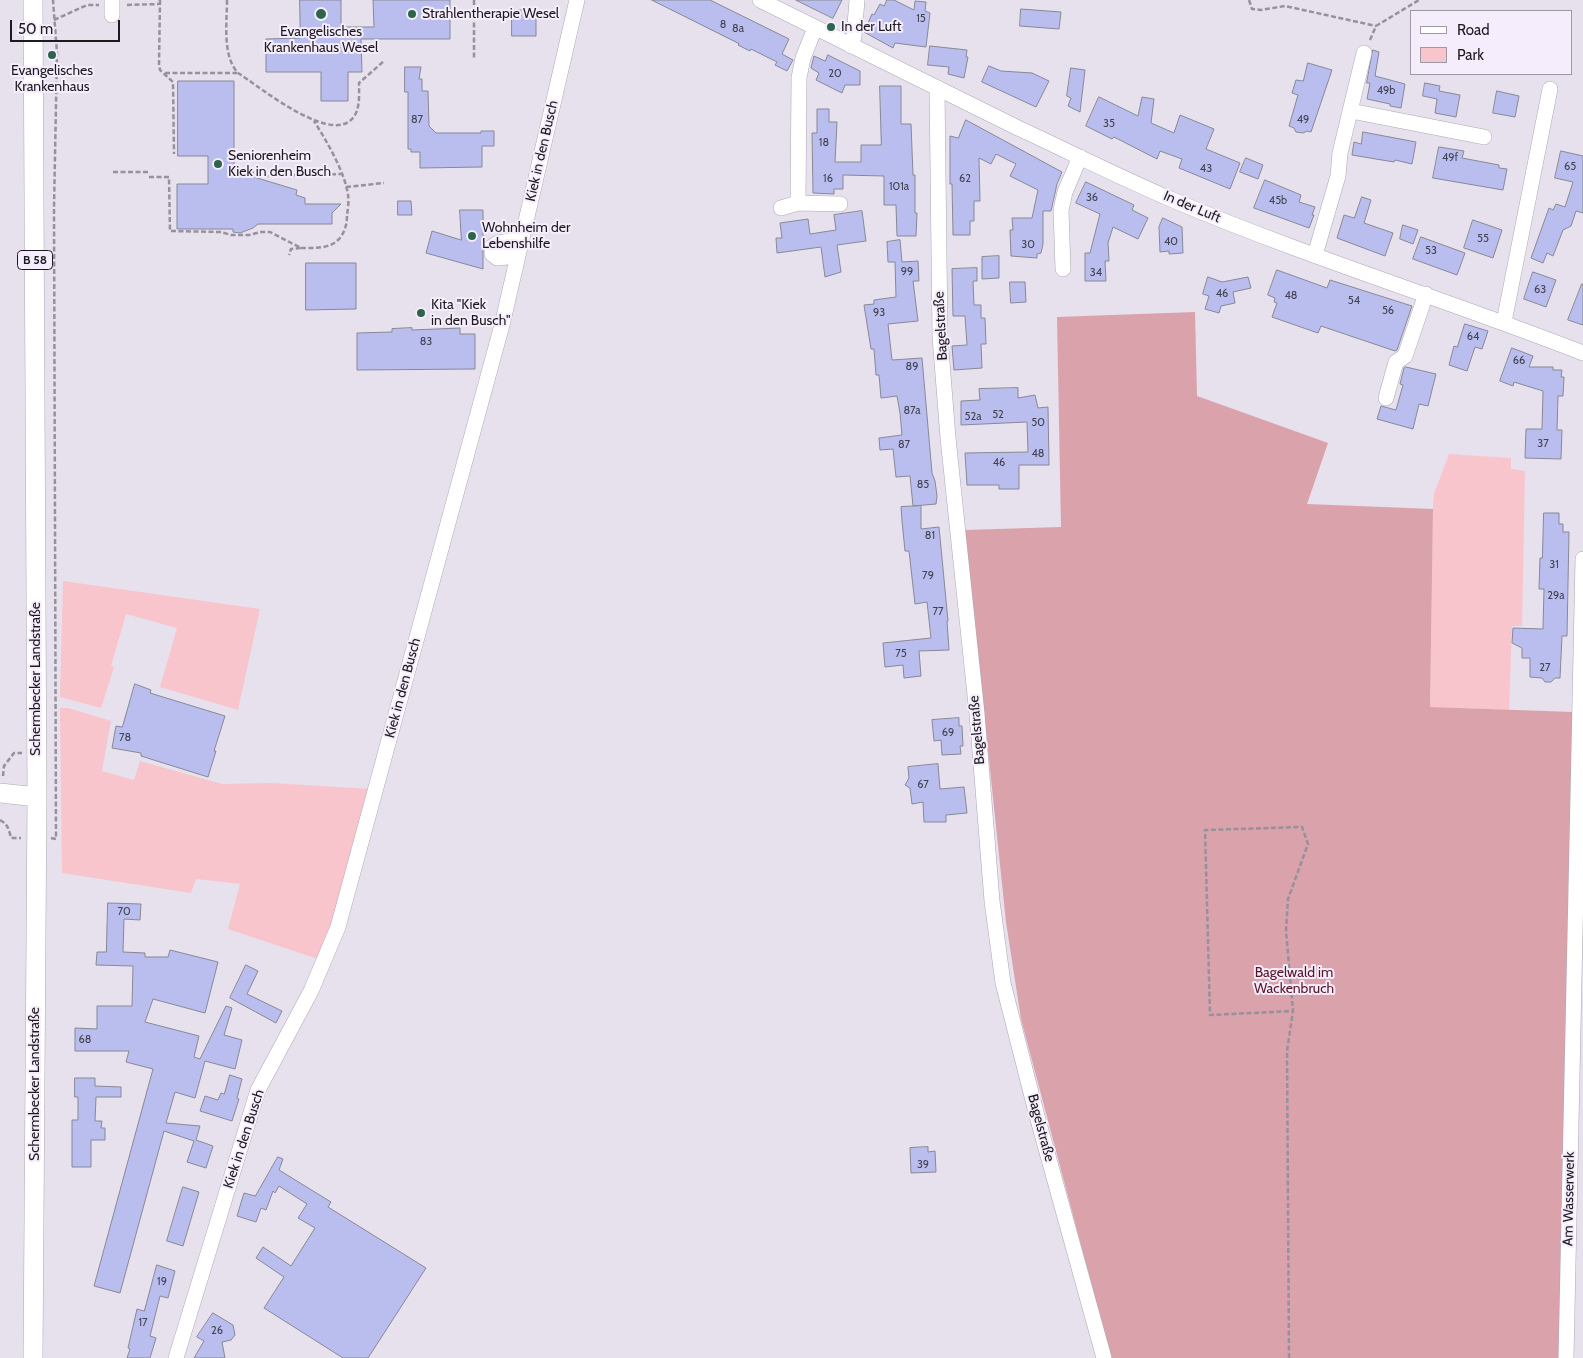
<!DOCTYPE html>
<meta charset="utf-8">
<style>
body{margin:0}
#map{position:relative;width:1583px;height:1358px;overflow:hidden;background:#e7e0ed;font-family:Cabin,sans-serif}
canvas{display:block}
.legend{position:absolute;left:1410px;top:10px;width:162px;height:65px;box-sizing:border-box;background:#f5edfb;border:1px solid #9f99a3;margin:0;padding:6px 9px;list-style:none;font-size:15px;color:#1d1a1f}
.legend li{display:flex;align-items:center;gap:10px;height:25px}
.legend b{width:25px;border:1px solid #9f99a3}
.scale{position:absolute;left:10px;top:20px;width:110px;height:22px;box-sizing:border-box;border:2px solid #1d1a1f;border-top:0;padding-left:6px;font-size:15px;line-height:18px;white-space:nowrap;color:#1d1a1f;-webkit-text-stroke:4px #f5edfb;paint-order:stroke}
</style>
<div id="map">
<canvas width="1583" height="1358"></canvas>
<ul class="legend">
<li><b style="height:6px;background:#fff"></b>Road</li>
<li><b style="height:14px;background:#f8c5cc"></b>Park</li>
</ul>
<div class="scale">50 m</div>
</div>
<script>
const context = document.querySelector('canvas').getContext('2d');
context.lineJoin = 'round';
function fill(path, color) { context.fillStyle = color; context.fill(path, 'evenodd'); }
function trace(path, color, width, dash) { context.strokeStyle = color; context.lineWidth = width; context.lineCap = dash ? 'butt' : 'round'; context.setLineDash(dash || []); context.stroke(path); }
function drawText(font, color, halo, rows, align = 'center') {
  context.font = font + ' Cabin,sans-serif'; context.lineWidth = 4; context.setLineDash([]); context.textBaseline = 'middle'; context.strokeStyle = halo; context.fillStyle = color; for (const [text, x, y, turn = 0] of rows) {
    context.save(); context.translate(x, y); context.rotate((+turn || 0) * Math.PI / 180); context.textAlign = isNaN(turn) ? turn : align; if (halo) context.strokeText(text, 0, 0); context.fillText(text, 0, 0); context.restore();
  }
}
const green = new Path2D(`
 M 1449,454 L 1511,458 L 1511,469 L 1525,471 L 1522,626 L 1512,626 L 1509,710 L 1430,707 L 1433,509 L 1434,494 Z
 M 63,581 L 260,609 L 238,710 L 160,687 L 177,628 L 126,614 L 111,666 L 114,667 L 101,708 L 60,697 Z
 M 60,708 L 68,708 L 111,721 L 102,771 L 134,780 L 140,761 L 222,784 L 272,783 L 370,789 L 321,960 L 228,929 L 240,884 L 196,879 L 191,893 L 62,873 Z`);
const forest = new Path2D(`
 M 1195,312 L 1197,396 L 1328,443 L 1307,504 L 1433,509 L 1430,707 L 1573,712 L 1563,1358 L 1111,1358 L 1021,1019 L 1006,922 L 965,530 L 1061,527 L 1057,317 Z`);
const building = new Path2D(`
 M 300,0 L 341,0 L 341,27 L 374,27 L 373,0 L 450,0 L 450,39 L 361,39 L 362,72 L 348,72 L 348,101 L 321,101 L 321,72 L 266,72 L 266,39 L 300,38 Z
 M 652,0 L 710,0 L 789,39 L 782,54 L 793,60 L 787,71 L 775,65 L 777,62 L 751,49 L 750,51 L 738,45 L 739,44 Z
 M 796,0 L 842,0 L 833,18 Z
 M 887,0 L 894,0 L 914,10 L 915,1 L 926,2 L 925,11 L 930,13 L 926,47 L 895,43 L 893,48 L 864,32 L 872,14 L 874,15 L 880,4 L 884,6 Z
 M 1021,9 L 1061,12 L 1059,29 L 1020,26 Z
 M 512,10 L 536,10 L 536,36 L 512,36 Z
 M 930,46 L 967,50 L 966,57 L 968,57 L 964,78 L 948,74 L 949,67 L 928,65 Z
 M 1373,50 L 1379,52 L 1375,76 L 1405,84 L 1401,108 L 1390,106 L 1390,104 L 1367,99 L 1370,83 L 1367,83 Z
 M 828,55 L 860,71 L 860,85 L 845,85 L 842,93 L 816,80 L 819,73 L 811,68 L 814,56 L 825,61 Z
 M 1308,63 L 1332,70 L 1311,132 L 1307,131 L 1303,133 L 1296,132 L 1294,128 L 1289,126 L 1298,95 L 1292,93 L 1296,80 L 1303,81 Z
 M 989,66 L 1001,71 L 1032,73 L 1049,81 L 1036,107 L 982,82 Z
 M 405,67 L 421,67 L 419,79 L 422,79 L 422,91 L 428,91 L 429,126 L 436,133 L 481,133 L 481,131 L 494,131 L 494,146 L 482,146 L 482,167 L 420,168 L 420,152 L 411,152 L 411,149 L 408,149 L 408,92 L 405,92 Z
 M 1071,68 L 1085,70 L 1080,112 L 1068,106 L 1071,98 L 1067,96 Z
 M 178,81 L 234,81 L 234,171 L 297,190 L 296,195 L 305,198 L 305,204 L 341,204 L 332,213 L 332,224 L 258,224 L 253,228 L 240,233 L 233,232 L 233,229 L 177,229 L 177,184 L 208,184 L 208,156 L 178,156 Z
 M 1425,83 L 1440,86 L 1439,91 L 1460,95 L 1456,117 L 1435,113 L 1437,99 L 1423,96 Z
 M 880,86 L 901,86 L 901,124 L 911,124 L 913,175 L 915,175 L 915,213 L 917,213 L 916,236 L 897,236 L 896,205 L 884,205 L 884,176 L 843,175 L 843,189 L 834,189 L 834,194 L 813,193 L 812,133 L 817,133 L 817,109 L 829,109 L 829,122 L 837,122 L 835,162 L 861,162 L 861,145 L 881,145 Z
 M 1497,91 L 1519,96 L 1515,117 L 1493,113 Z
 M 1099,97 L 1138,116 L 1142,97 L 1154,99 L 1151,123 L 1174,133 L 1180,115 L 1214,129 L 1206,149 L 1240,163 L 1230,189 L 1179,168 L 1182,159 L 1160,151 L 1157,159 L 1114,137 L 1112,139 L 1086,126 Z
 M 966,120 L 1062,172 L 1057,184 L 1051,211 L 1043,211 L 1043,244 L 1041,253 L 1037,254 L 1037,258 L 1011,256 L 1010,230 L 1013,230 L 1012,218 L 1032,218 L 1038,190 L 1010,176 L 1016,164 L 996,154 L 991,164 L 979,158 L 980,201 L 974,201 L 974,221 L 970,221 L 970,235 L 953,235 L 952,184 L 950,184 L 950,136 L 958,138 Z
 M 1363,132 L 1416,142 L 1412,164 L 1395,160 L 1394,162 L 1352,155 L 1354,142 L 1361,144 Z
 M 1439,147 L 1464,151 L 1462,158 L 1499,165 L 1499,168 L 1507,169 L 1503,190 L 1433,178 Z
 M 1561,151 L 1583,156 L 1583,213 L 1576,211 L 1571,226 L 1563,230 L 1553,256 L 1547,253 L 1543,263 L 1531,258 L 1549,208 L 1553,210 L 1556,204 L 1565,207 L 1573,182 L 1555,178 Z
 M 1246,158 L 1263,165 L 1258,179 L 1240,172 Z
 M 1265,180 L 1301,195 L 1299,202 L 1315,207 L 1312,215 L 1314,215 L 1309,228 L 1254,208 Z
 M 1086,182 L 1134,205 L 1132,210 L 1148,218 L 1138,239 L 1113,227 L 1108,243 L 1109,261 L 1105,261 L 1106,281 L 1085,281 L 1085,253 L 1090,253 L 1100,214 L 1076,203 Z
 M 1362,197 L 1371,200 L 1364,223 L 1393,233 L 1385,256 L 1337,238 L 1344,215 L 1354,218 Z
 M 398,201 L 411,201 L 412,215 L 398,215 Z
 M 460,210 L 483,210 L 483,269 L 426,253 L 432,231 L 461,240 Z
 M 862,211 L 866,241 L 837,245 L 841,272 L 825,277 L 821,247 L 777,253 L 776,238 L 782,238 L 780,223 L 808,219 L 810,234 L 836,230 L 834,215 Z
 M 1163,218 L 1182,227 L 1183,253 L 1169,254 L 1169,251 L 1160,252 L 1159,227 Z
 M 1473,220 L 1502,230 L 1493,258 L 1464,248 Z
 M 1403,225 L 1418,230 L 1413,244 L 1400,239 Z
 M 1421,237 L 1465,253 L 1457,275 L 1413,259 Z
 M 900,240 L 902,262 L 918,261 L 919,281 L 913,281 L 918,321 L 888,324 L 892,360 L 922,358 L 932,473 L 935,481 L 937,496 L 936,504 L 913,506 L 910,476 L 896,477 L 893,449 L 880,450 L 879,438 L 902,435 L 900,413 L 897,396 L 881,398 L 879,375 L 876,375 L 874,349 L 871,349 L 864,305 L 874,304 L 874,300 L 896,297 L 895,262 L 888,262 L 887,242 Z
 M 999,256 L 999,278 L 982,279 L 982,257 Z
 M 306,263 L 356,263 L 356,309 L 306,310 Z
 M 977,268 L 977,281 L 973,281 L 974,305 L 981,305 L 981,318 L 985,318 L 986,344 L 981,344 L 982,368 L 954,370 L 952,346 L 967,345 L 965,316 L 953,316 L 952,269 Z
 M 1277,270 L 1327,288 L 1330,280 L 1412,306 L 1397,350 L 1395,351 L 1321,326 L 1318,333 L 1272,317 L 1277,303 L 1274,302 L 1275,298 L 1268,295 Z
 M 1533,272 L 1556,280 L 1546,307 L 1524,299 Z
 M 1208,277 L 1222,282 L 1248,277 L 1251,288 L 1233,292 L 1235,303 L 1221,306 L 1219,313 L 1205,309 L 1209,296 L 1203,294 Z
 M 1010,282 L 1025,282 L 1026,302 L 1011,303 Z
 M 1582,284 L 1583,284 L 1583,325 L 1568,320 Z
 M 1465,324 L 1488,331 L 1482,349 L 1475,347 L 1467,371 L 1449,365 L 1454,346 L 1457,347 Z
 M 412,328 L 412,330 L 460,328 L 460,334 L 475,334 L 475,369 L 357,370 L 357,333 L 392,332 L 392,329 Z
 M 1512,348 L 1533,356 L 1529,367 L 1553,367 L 1553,370 L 1562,370 L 1561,377 L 1564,377 L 1563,396 L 1558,396 L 1557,430 L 1562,430 L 1561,459 L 1525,458 L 1526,429 L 1542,429 L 1543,391 L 1514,382 L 1513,386 L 1500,381 Z
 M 1406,367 L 1436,374 L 1428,406 L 1419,404 L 1413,429 L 1377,419 L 1381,406 L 1396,410 L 1403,385 L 1400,384 L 1404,368 Z
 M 1018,388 L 1018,398 L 1035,395 L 1038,408 L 1048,407 L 1049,465 L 1019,465 L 1019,489 L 999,489 L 999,485 L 967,485 L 965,453 L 1028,452 L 1027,422 L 961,425 L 961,401 L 980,400 L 979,389 Z
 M 921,506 L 921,529 L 939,527 L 948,621 L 947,621 L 949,650 L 919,651 L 921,676 L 904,678 L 903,665 L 885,667 L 883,643 L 931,638 L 927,602 L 915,604 L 909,551 L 905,551 L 902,521 L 901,507 Z
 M 1544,513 L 1559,513 L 1559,524 L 1563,524 L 1563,532 L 1569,532 L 1567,636 L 1562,636 L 1560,678 L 1555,678 L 1551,682 L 1545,682 L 1542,678 L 1530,677 L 1530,658 L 1522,658 L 1522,648 L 1512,643 L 1513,628 L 1543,629 L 1544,589 L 1539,589 L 1540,558 L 1542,558 Z
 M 135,684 L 151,690 L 150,693 L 225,716 L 214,751 L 216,751 L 208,777 L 141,756 L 141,753 L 112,748 L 116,726 L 122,727 Z
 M 959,718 L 959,726 L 962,726 L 963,746 L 960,746 L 961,754 L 942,755 L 941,740 L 934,741 L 932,720 Z
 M 938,764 L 940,789 L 964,787 L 967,813 L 946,815 L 946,822 L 924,822 L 923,802 L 912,804 L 910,788 L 905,785 L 909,778 L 908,767 Z
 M 108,903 L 141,904 L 140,920 L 124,919 L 123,952 L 145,953 L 145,957 L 168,957 L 170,950 L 218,962 L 205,1013 L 153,999 L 145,1022 L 199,1036 L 194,1057 L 200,1059 L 226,1006 L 232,1008 L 224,1035 L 242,1040 L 235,1069 L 205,1061 L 195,1098 L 175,1092 L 166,1123 L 200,1126 L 196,1140 L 213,1146 L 206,1168 L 187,1162 L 194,1141 L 164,1131 L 120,1293 L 94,1286 L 153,1069 L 126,1062 L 129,1051 L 75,1051 L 75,1028 L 97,1029 L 97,1006 L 132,1006 L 133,966 L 96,965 L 97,952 L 106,952 Z
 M 246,965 L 258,971 L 247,994 L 282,1011 L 276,1023 L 230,998 Z
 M 230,1075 L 242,1079 L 237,1098 L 239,1099 L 232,1121 L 200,1111 L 205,1096 L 218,1100 L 221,1093 L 224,1094 Z
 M 75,1078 L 95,1078 L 95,1086 L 121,1087 L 121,1097 L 96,1097 L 95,1121 L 102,1121 L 101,1128 L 105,1128 L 105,1140 L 91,1140 L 91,1167 L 72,1167 L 72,1120 L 78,1120 L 78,1097 L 75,1097 Z
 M 928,1147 L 928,1152 L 935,1151 L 936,1172 L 911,1173 L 910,1148 Z
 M 278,1157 L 283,1159 L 279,1170 L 331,1202 L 328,1207 L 426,1268 L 368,1358 L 343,1358 L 264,1308 L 284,1277 L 256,1258 L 263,1247 L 291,1266 L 315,1228 L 298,1218 L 307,1204 L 279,1186 L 275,1193 L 273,1191 L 266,1210 L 261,1208 L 256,1222 L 237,1216 L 244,1193 L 255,1196 Z
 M 183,1187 L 199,1192 L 183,1246 L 167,1241 Z
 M 157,1265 L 175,1271 L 168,1298 L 160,1296 L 150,1336 L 156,1338 L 150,1358 L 127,1358 L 130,1349 L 128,1348 L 137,1309 L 144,1311 Z
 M 213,1313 L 233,1325 L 235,1335 L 231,1340 L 222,1342 L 225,1358 L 194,1358 L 204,1341 L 197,1337 Z`);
const path = new Path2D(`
 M 160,0 L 159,65 L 160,70 L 173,82 L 174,154
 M 227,0 C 227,22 222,56 238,73 C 259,86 338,152 356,113 C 360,104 359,92 359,83 L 384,61
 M 474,0 L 474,60
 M 1249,0 L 1252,9 L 1261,10 L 1285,6 L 1376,26
 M 127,5 L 159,4
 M 54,20 L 87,5 L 99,5
 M 1370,40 L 1376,26 L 1419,0
 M 165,73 L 237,73
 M 242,169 L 265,176 L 341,174
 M 113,172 L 150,172
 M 149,177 L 169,177 L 170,231 L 221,232 L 231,235 L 249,235 L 261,232 L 270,232 L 301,248 L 291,249 L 289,255
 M 346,187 L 384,183
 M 301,248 C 313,248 329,249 338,240 C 345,233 347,224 347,215 C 348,209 349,201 348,195 C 345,172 326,140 314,121
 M 3,776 L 4,766 L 14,753 L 22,753
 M 0,820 C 8,824 9,830 11,838 L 21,838
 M 51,838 L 56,839 L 54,208 L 57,53 L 53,0
 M 1289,1358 L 1287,1051 L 1293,1011 L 1286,931 L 1288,899 L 1308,844 L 1302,827 L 1205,830 L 1210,1015 L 1293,1011`);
const minor = new Path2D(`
 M 112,0 L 112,15
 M 760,0 C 846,43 932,86 1018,128 C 1070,152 1121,178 1173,200 C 1307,257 1447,300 1583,353
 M 815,28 L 803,58 L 799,78 L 798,203 L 840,204
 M 851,46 L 854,37 L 857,0
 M 937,88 L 940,337 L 948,438 L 977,714 L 992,901 L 1003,983 L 1037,1116 L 1104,1358
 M 1351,111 L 1484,137
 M 781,208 L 798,203
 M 1315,255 L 1338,176 L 1340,153 L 1364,53
 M 518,256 L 497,258 L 492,254 L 492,247 L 498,243 L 522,239
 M 1063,269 L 1061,210 L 1065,192 L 1080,157
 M 1504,322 L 1550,89
 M 1386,398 L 1396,362 L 1405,356 L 1426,294
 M 176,1358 L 258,1090 L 311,991 L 338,927 L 502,325 L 577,0
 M 1566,1358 L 1583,559`);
const major = new Path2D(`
 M 0,793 L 37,797
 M 33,1358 L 37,797 L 33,0`);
const markers = [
 [321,14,6,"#2d654c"],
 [412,14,5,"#2d654c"],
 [831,27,5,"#2d654c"],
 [52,55,5,"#2d654c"],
 [218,164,5,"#2d654c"],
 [472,236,5,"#2d654c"],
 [421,313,5,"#2d654c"]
];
const numberNames = [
 ["15",921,19],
 ["8",723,25],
 ["8a",738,29],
 ["20",835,74],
 ["49b",1386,91],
 ["87",417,120],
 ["49",1303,120],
 ["35",1109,124],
 ["18",824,143],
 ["49f",1450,158],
 ["65",1570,167],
 ["43",1206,169],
 ["16",828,179],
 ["62",965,179],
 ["101a",899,187],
 ["36",1092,198],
 ["45b",1278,201],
 ["55",1483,239],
 ["40",1171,242],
 ["30",1028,245],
 ["53",1431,251],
 ["99",907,272],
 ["34",1096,273],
 ["63",1540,290],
 ["46",1222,294],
 ["48",1291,296],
 ["54",1354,301],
 ["56",1388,311],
 ["93",879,313],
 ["64",1473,337],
 ["83",426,342],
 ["66",1519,361],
 ["89",912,367],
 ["87a",912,411],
 ["52",998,415],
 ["52a",973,417],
 ["50",1038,423],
 ["37",1543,444],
 ["87",904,445],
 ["48",1038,454],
 ["46",999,463],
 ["85",923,485],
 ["81",930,536],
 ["31",1554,565],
 ["79",928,576],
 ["29a",1556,596],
 ["77",938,612],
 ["75",901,654],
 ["27",1545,668],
 ["69",948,733],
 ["78",125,738],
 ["67",923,785],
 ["70",124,912],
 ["68",85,1040],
 ["39",923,1165],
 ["19",162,1282],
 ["17",143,1323],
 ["26",217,1331]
];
const shields = [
 [35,260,35]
];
const shieldNames = [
 ["B 58",35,260]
];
const poiNames = [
 ["Strahlentherapie Wesel",422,14],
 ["In der Luft",841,27],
 ["Evangelisches",321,32,"center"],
 ["Krankenhaus Wesel",321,48,"center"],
 ["Evangelisches",52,71,"center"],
 ["Krankenhaus",52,87,"center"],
 ["Seniorenheim",228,156],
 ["Kiek in den Busch",228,172],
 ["Wohnheim der",482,228],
 ["Lebenshilfe",482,244],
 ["Kita \"Kiek",431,305],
 ["in den Busch\"",431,321]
];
const streetNames = [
 ["Kiek in den Busch",542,151,-77],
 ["In der Luft",1192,207,23],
 ["Bagelstraße",941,326,-93],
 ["Schermbecker Landstraße",36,679,-90],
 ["Kiek in den Busch",403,688,-75],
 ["Bagelstraße",977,730,-95],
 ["Schermbecker Landstraße",35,1084,-90],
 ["Bagelstraße",1041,1128,75],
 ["Kiek in den Busch",244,1139,-72],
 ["Am Wasserwerk",1569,1199,-89]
];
const parkNames = [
 ["Bagelwald im",1294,973],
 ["Wackenbruch",1294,989]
];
fill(green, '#f8c5cc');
fill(forest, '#daa2aa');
fill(building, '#babeee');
trace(building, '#878895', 1);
trace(minor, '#aea7b4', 16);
trace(major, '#aea7b4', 20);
trace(path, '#97919b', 2.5, [5, 2.5]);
trace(minor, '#fff', 15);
trace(major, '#fff', 19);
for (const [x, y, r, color] of markers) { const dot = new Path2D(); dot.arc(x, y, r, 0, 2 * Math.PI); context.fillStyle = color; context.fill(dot); trace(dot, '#f5edfb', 2); }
drawText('11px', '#444353', null, numberNames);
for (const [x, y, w] of shields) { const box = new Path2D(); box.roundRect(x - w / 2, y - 9.5, w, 19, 4); context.fillStyle = '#f5edfb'; context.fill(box); trace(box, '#1d1a1f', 1); }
drawText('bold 12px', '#1d1a1f', null, shieldNames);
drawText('14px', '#1d1a1f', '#f5edfb', poiNames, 'left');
drawText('14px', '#1d1a1f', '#f5edfb', streetNames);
drawText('14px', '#571526', '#f5edfb', parkNames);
</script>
